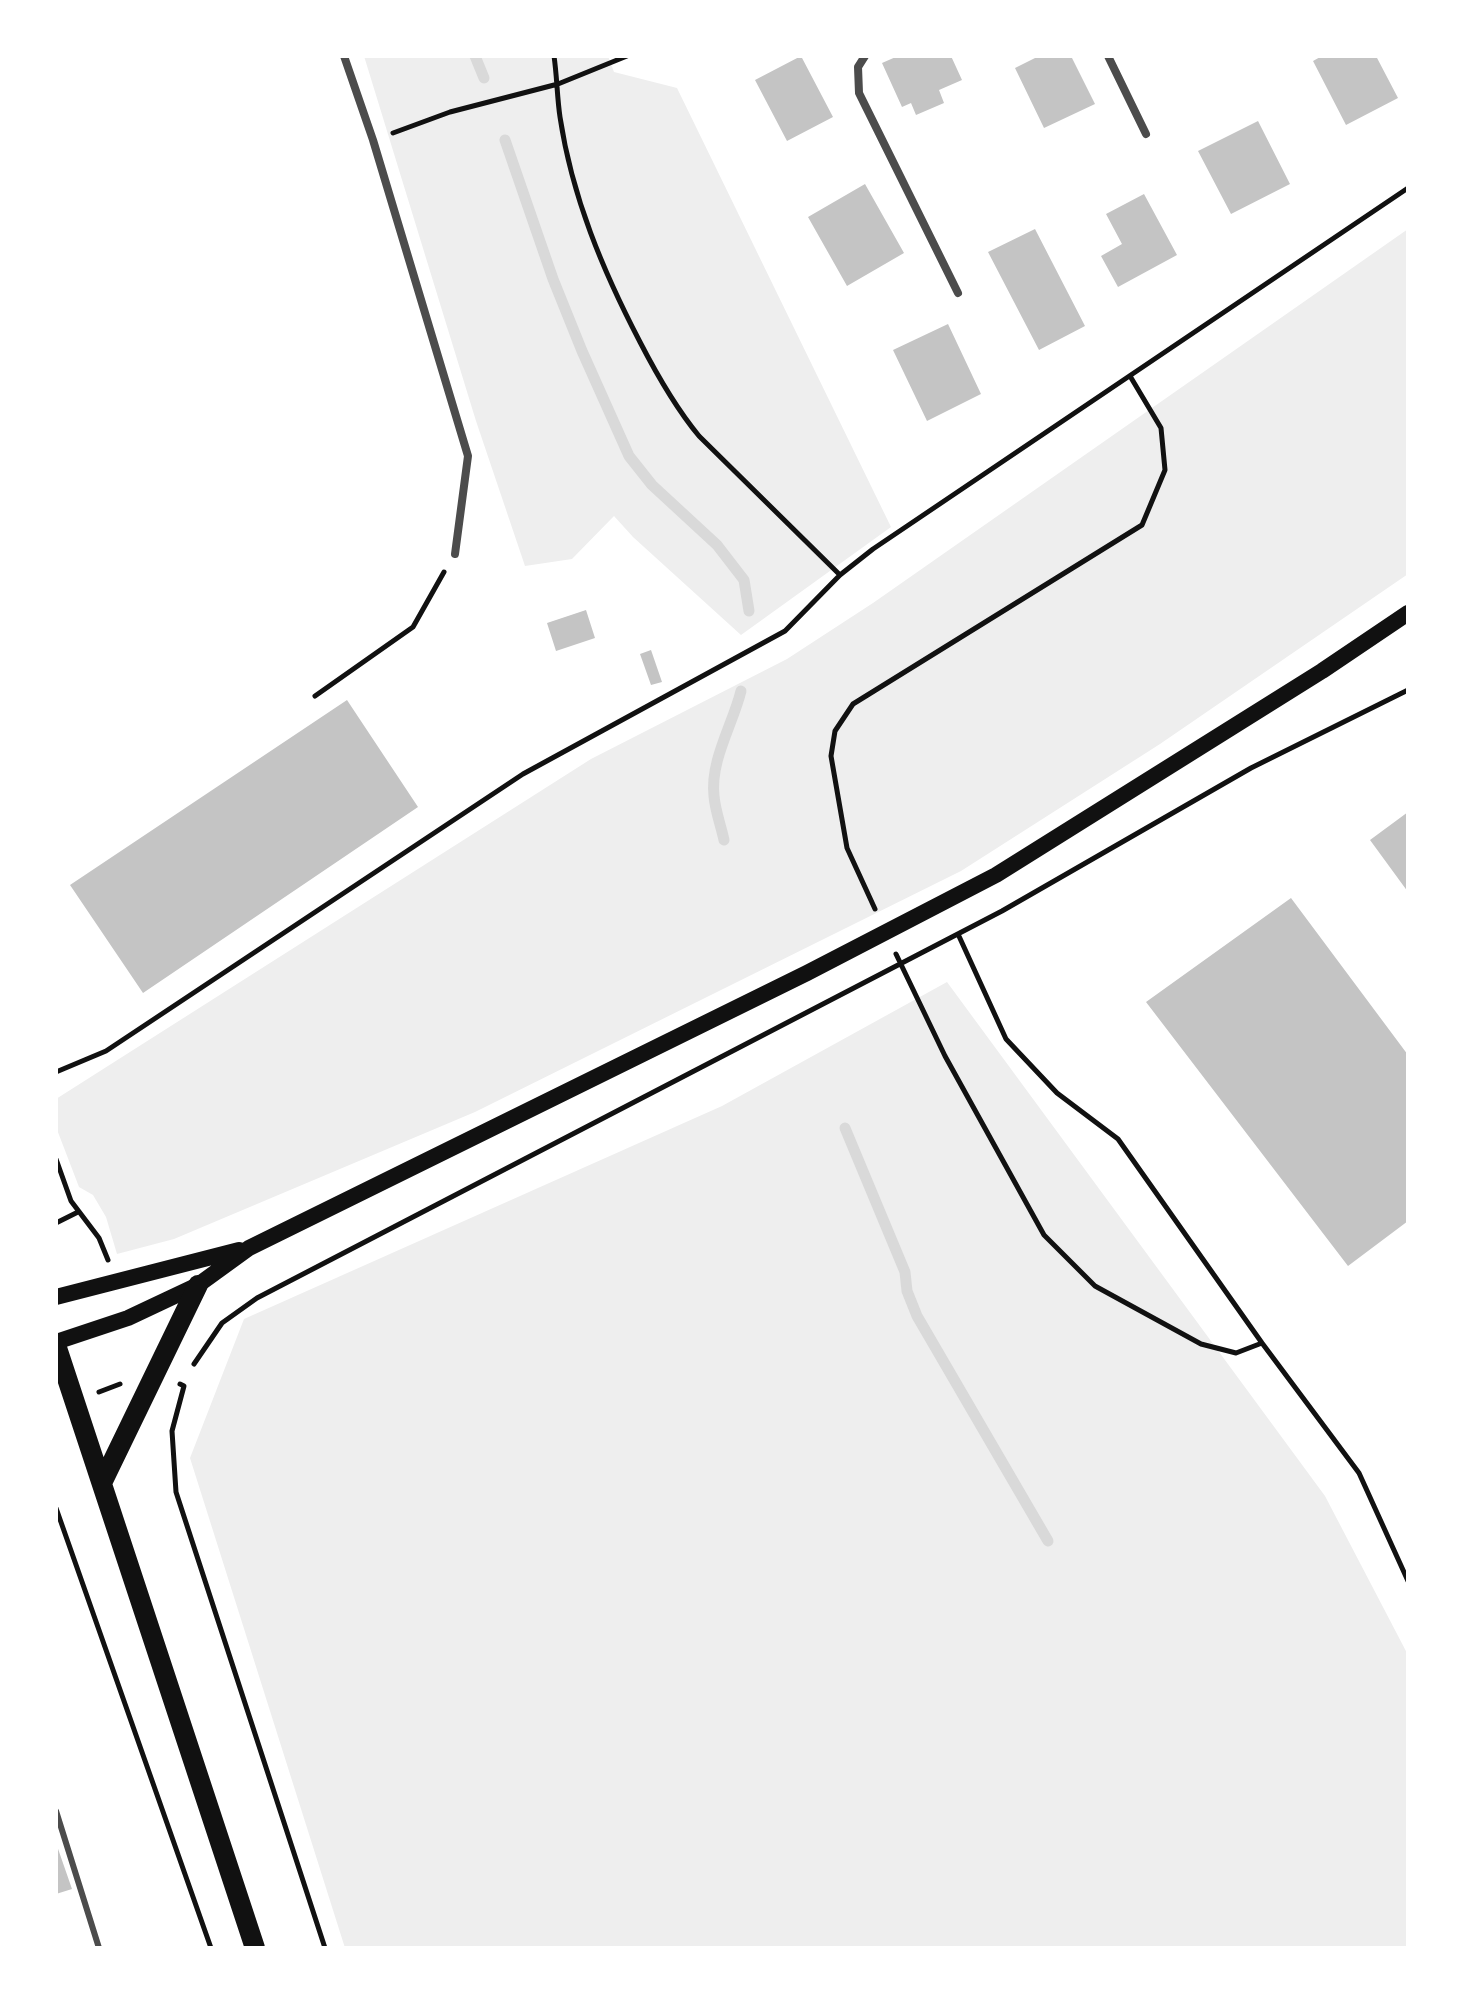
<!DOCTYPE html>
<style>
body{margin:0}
#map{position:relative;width:1464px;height:2004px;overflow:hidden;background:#fff;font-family:"Roboto Serif",serif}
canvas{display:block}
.frame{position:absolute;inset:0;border:58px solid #fff;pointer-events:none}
</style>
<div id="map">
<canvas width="1464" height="2004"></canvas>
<div class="frame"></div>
</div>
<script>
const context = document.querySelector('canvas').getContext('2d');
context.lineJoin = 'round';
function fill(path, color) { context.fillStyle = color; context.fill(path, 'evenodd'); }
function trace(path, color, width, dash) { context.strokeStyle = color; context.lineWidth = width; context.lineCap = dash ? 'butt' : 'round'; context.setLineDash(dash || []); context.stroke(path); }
const green = new Path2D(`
 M 364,56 L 608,56 L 614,72 L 677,88 L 891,527 L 741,635 L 633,537 L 614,516 L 572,559 L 525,566 L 476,421 Z
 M 1408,229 L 1408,574 L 1160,744 L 961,871 L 475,1112 L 174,1239 L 117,1254 L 106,1217 L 93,1195 L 79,1187 L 56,1127 L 56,1099 L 591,759 L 787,659 L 873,603 Z
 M 947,982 L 1325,1496 L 1408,1655 L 1408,1948 L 345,1948 L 190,1458 L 244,1319 L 722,1106 Z`);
const stream = new Path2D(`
 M 475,56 L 484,78
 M 505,140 L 553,279 L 582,351 L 629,456 L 652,485 L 717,545 L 744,580 L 749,611
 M 724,840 C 721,826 715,810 714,796 C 710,760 733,724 741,691
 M 845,1128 L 905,1272 L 907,1291 L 917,1316 L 1048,1541`);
const building = new Path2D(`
 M 801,56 L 833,117 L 787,141 L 755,80 Z
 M 898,56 L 951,56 L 962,80 L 939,90 L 944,103 L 916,115 L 911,103 L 902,107 L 882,63 Z
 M 1039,56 L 1071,56 L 1095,104 L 1044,128 L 1015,68 Z
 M 1322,56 L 1376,56 L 1398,98 L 1346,125 L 1313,61 Z
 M 1258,121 L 1290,184 L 1231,214 L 1198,151 Z
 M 865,184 L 904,253 L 847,286 L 808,217 Z
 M 1144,194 L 1177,255 L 1118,287 L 1101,256 L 1122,244 L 1106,214 Z
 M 1035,229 L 1085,326 L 1039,350 L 988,252 Z
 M 948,324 L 981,394 L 927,421 L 893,350 Z
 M 586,610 L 595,638 L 556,651 L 547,623 Z
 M 651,650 L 662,682 L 651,685 L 640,654 Z
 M 347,700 L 418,807 L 143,993 L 70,885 Z
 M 1408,812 L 1408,892 L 1370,840 Z
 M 1291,898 L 1408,1055 L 1408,1221 L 1348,1266 L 1146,1002 Z
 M 56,1843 L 72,1889 L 56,1894 Z`);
const path = new Path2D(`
 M 554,56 C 557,76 557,97 560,117 C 572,197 603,271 640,342 C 657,375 675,407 699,436 L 840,575
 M 393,133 L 450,112 L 558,84 L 627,56
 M 315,696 L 413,627 L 444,572
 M 875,909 L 847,848 L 831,756 L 835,731 L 853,704 L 1142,525 L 1165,470 L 1161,428 L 1130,376
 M 958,934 L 1006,1039 L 1057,1093 L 1118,1139 L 1262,1343 L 1359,1473 L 1408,1581
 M 896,954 L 945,1056 L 1044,1235 L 1095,1286 L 1201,1344 L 1236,1353 L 1262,1343
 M 56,1072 L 106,1051 L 523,774 L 785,631 L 840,575 L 873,549 L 1408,188
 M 56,1159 L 71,1201 L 99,1238 L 108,1260
 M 56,1223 L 78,1212
 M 194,1364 L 222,1323 L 257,1298 L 1002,911 L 1251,768 L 1408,690
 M 180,1384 L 184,1386 L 172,1431 L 176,1492 L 325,1948
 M 99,1392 L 120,1384
 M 56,1508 L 211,1948`);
const service = new Path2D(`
 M 56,1811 L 99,1948`);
const minor = new Path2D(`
 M 344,56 L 373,140 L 468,456 L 455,554
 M 865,56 L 858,67 L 859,93 L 958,293
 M 1108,56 L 1146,134`);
const secondary = new Path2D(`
 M 56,1297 L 239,1250
 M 56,1342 L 128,1318 L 198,1285 L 249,1248 L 807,973 L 996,875 L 1322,671 L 1408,613`);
const primary = new Path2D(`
 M 56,1345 L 255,1948
 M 103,1481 L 198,1285`);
fill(green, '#eee');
trace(stream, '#d9d9d9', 11);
fill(building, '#c4c4c4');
trace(path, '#111', 5);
trace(service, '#4c4c4c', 6);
trace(minor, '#4c4c4c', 8);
trace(secondary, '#111', 16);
trace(primary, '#111', 20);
</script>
